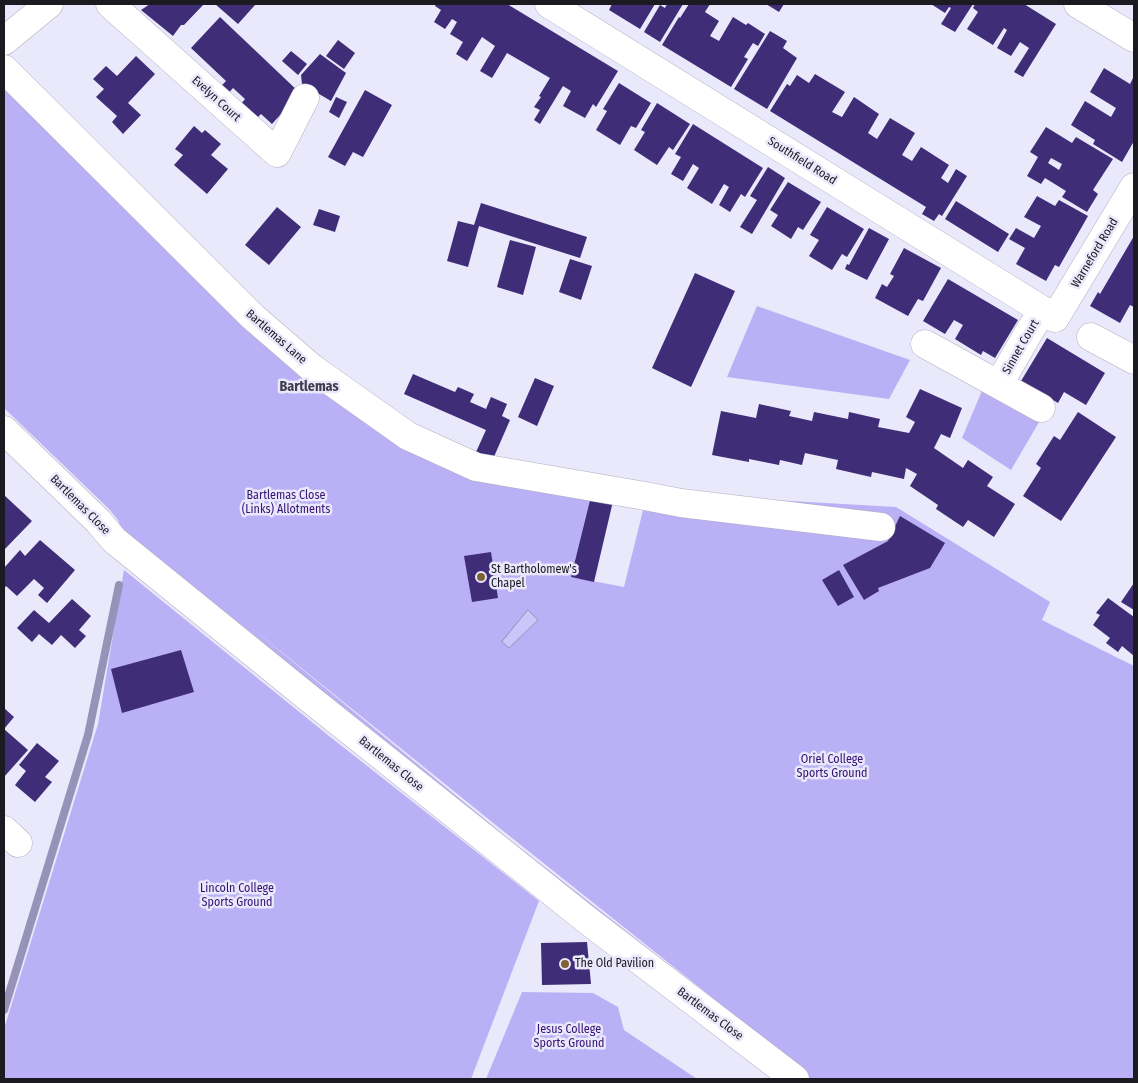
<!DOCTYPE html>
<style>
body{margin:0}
#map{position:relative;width:1138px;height:1083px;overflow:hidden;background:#eae8fb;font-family:"Fira Sans Condensed",sans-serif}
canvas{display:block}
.frame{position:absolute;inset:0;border:5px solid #1b1a21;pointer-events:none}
</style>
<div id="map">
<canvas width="1138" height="1083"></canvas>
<div class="frame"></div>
</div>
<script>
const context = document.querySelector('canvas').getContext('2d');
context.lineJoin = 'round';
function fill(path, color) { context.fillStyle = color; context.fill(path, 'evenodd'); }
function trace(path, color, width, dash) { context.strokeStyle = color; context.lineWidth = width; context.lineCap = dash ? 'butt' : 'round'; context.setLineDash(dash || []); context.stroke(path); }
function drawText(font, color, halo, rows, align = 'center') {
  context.font = font + ' "Fira Sans Condensed",sans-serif'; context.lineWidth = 5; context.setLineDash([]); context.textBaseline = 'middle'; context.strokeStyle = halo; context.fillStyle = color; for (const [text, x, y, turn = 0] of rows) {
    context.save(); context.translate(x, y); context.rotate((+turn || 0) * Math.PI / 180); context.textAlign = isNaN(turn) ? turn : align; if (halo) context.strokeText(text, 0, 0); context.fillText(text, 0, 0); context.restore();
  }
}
const green = new Path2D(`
 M 7,86 L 417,447 L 592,492 L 571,577 L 624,587 L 645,502 L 720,497 L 896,507 L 1050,602 L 1042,620 L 1134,666 L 1134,1079 L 806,1079 L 122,531 L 118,520 L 109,509 L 29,432 L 4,408 L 4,89 ZM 247,624 L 492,822 L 793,1062 L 509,839 Z
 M 757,306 L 910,360 L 889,399 L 727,377 Z
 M 984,386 L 1042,417 L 1011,470 L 962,438 Z
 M 124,570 L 329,736 L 539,901 L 471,1079 L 4,1079 L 4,1029 L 98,724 Z
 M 522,992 L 593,993 L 618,1007 L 624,1030 L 697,1079 L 486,1079 Z`);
const water = new Path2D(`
 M 528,610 L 538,620 L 509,648 L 502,642 Z`);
const stream = new Path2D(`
 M 4,1010 L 88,735 L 119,585`);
const building = new Path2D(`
 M 150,4 L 204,4 L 184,25 L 181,25 L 173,36 L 141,10 Z
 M 215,4 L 253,4 L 255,5 L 238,24 Z
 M 436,4 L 507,4 L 618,71 L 596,107 L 593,104 L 585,118 L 563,106 L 571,91 L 563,86 L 540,124 L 534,120 L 540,110 L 534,107 L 541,97 L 539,96 L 550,78 L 507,53 L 492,78 L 480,71 L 495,46 L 482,37 L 467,61 L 456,54 L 463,42 L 450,34 L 457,22 L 452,19 L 445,29 L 434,22 L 441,10 L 435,6 Z
 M 612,4 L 655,4 L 640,29 L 609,10 Z
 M 667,4 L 683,4 L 660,42 L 644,32 L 660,5 L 665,8 Z
 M 689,4 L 710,4 L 705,12 L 719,21 L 710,36 L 719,41 L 733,17 L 746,25 L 748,23 L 765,34 L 758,46 L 753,43 L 744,57 L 748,59 L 731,87 L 662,45 L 679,17 L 680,18 Z
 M 766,4 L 784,4 L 779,12 Z
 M 931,4 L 973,4 L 955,32 L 941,24 L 951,8 L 949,7 L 945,13 Z
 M 975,4 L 1024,4 L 1056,24 L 1023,77 L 1014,72 L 1029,48 L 1020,42 L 1011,56 L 997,48 L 1007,30 L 1004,28 L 993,45 L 967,29 L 978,12 L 973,8 Z
 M 220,17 L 300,93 L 272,124 L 261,114 L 256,119 L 241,104 L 245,99 L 233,88 L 227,95 L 219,88 L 226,81 L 191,48 Z
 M 770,31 L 787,41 L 783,48 L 797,58 L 767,109 L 734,89 Z
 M 338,40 L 355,53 L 344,69 L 326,56 Z
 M 291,51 L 307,64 L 298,75 L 282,61 Z
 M 320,54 L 346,73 L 331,101 L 302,84 L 301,75 Z
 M 136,56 L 155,74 L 128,103 L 141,115 L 123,134 L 112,122 L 117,116 L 96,97 L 104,89 L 93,79 L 106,66 L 117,76 Z
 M 1104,68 L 1130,84 L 1134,76 L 1134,141 L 1122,162 L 1093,144 L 1095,140 L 1071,125 L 1085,101 L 1111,117 L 1116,108 L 1090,92 Z
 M 815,74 L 845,92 L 832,112 L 842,117 L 854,97 L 879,114 L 868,133 L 877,139 L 890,118 L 915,133 L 902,155 L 912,161 L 921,147 L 949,165 L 941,178 L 948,183 L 956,169 L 967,176 L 942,216 L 939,214 L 934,221 L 922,214 L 926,207 L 770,111 L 787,84 L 790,86 L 797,75 L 809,83 Z
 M 619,83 L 651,103 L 636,128 L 631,126 L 620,145 L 596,130 L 607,111 L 603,109 Z
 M 365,90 L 392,105 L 363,157 L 353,152 L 345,166 L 328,157 Z
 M 336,97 L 347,102 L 339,118 L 329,112 Z
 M 657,103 L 690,124 L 673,150 L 669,147 L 657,165 L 634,150 L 645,132 L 641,130 Z
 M 693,124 L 763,168 L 745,197 L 741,194 L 730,212 L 719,205 L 729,187 L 724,184 L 712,204 L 687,188 L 699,168 L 693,164 L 683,181 L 671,174 L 681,157 L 675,154 Z
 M 194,126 L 202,133 L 205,130 L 221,144 L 211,155 L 228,169 L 207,194 L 174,165 L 183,155 L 175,149 Z
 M 1046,127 L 1072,143 L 1076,137 L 1113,159 L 1093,190 L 1098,194 L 1087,212 L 1062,197 L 1066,191 L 1045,178 L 1041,184 L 1027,176 L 1038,157 L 1030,152 ZM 1051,158 L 1062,164 L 1059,170 L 1048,163 Z
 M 768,167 L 785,178 L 752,234 L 740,227 L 757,200 L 750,196 Z
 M 788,182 L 821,202 L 803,230 L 798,227 L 791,239 L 771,226 L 778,215 L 770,210 Z
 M 1037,196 L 1055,206 L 1059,200 L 1088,216 L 1059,267 L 1055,265 L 1046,281 L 1016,264 L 1025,248 L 1009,239 L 1016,228 L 1034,238 L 1041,226 L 1024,217 Z
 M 956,201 L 1009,234 L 998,252 L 945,219 Z
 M 481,203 L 587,237 L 580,258 L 479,226 L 468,267 L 447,261 L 458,221 L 474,225 Z
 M 277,207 L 301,227 L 269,265 L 245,245 Z
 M 827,207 L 864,229 L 847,257 L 842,254 L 832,270 L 809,256 L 819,240 L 810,235 Z
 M 319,209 L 340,216 L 335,232 L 313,225 Z
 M 869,228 L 889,239 L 867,280 L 845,269 L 847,264 L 849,265 Z
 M 1134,236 L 1134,307 L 1130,305 L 1120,323 L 1090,306 L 1098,292 L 1100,294 Z
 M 510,240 L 536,247 L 523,295 L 497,287 Z
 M 904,248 L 941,268 L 923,301 L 918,299 L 908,316 L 875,298 L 882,284 L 887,287 L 894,276 L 890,274 Z
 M 570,259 L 592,266 L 581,300 L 559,292 Z
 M 695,273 L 735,291 L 691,387 L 652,368 Z
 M 948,279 L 1018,320 L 995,358 L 983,351 L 981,355 L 955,339 L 963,325 L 954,320 L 945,334 L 923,321 Z
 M 1047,338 L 1105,373 L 1086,405 L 1064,392 L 1058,403 L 1021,381 Z
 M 413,374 L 455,392 L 458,387 L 474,394 L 470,402 L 486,409 L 491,397 L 507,404 L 502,416 L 510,420 L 493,459 L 476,452 L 486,430 L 404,394 Z
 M 535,378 L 554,386 L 537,426 L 518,417 Z
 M 920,389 L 962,408 L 950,438 L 941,434 L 934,448 L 963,468 L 968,460 L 993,477 L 987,486 L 1015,504 L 994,537 L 968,520 L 963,527 L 936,509 L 938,505 L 910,486 L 917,474 L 906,468 L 904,479 L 872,472 L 871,477 L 836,469 L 838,460 L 805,453 L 802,465 L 780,460 L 779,465 L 749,459 L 749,462 L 712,455 L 721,411 L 756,418 L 759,404 L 791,411 L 789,416 L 812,421 L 814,412 L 848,419 L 849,412 L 880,419 L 878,427 L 909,433 L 915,422 L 906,417 Z
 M 1078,412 L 1116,437 L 1061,521 L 1023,496 L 1041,468 L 1036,464 L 1054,436 L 1060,440 Z
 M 592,492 L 614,497 L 594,582 L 571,577 Z
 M 4,495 L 32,521 L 4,550 Z
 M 900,516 L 945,543 L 930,568 L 878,588 L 879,591 L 864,600 L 843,565 L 888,541 Z
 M 40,540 L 75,570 L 47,603 L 38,595 L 44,588 L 34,579 L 17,596 L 6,586 L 4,589 L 4,568 L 20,550 L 25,556 Z
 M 491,552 L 498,598 L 472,602 L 464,556 Z
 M 839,570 L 854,597 L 838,606 L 822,580 Z
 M 1134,583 L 1134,610 L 1121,602 Z
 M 1108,598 L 1134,617 L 1134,656 L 1122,646 L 1118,652 L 1106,643 L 1110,638 L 1093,625 L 1100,615 L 1096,613 Z
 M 72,599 L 91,616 L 79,630 L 86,636 L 75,648 L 61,635 L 52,645 L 39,634 L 32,642 L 17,628 L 34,610 L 49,623 Z
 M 181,650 L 194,692 L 122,713 L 111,669 Z
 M 4,708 L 14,717 L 4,729 Z
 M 4,729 L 28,750 L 4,777 Z
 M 37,743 L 59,761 L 45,777 L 52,782 L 35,802 L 15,785 L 26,771 L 19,765 Z
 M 587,942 L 591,984 L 542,985 L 541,943 Z`);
const minor = new Path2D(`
 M 110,4 L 277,153 L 305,98
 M 549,4 L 1055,318 L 1134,187
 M 1078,4 L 1134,38
 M 4,69 L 253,317 L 312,368 L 408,436 L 476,467 L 645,496 L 681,503 L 881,527
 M 1091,337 L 1134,360
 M 925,344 L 1041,408
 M 999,384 L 1029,332 L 1043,310
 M 4,430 L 98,521 L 114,540 L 305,695 L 587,920 L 795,1079
 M 4,830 L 18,843`);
const major = new Path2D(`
 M 4,41 L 49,4`);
const markers = [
 [481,577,5,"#7c6234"],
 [565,964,5,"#7c6234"]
];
const streetNames = [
 ["Evelyn Court",216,99,42],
 ["Southfield Road",802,161,32],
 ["Warneford Road",1095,253,-59],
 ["Bartlemas Lane",276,337,41],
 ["Sinnet Court",1021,347,-60],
 ["Bartlemas Close",80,505,45],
 ["Bartlemas Close",391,764,39],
 ["Bartlemas Close",710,1014,37]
];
const parkNames = [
 ["Bartlemas Close",286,496],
 ["(Links) Allotments",286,510],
 ["Oriel College",832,760],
 ["Sports Ground",832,774],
 ["Lincoln College",237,889],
 ["Sports Ground",237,903],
 ["Jesus College",569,1030],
 ["Sports Ground",569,1044]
];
const poiNames = [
 ["St Bartholomew's",491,570],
 ["Chapel",491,584],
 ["The Old Pavilion",575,964]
];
const neighbourhoodNames = [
 ["Bartlemas",309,387]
];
fill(green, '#bab0f5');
fill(water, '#ccc5f9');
trace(water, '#9792b8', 1);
trace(stream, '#9792b8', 8);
fill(building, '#402d77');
trace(minor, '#b1afc1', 29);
trace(major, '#b1afc1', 29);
trace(minor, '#fff', 28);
trace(major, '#fff', 28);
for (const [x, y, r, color] of markers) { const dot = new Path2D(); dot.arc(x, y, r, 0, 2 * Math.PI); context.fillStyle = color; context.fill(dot); trace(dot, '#eae8fb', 2); }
drawText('12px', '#1b1a21', '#eae8fb', streetNames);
drawText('12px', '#351274', '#eae8fb', parkNames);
drawText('12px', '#1b1a21', '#eae8fb', poiNames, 'left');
drawText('bold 14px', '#3f3d4c', '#eae8fb', neighbourhoodNames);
</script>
